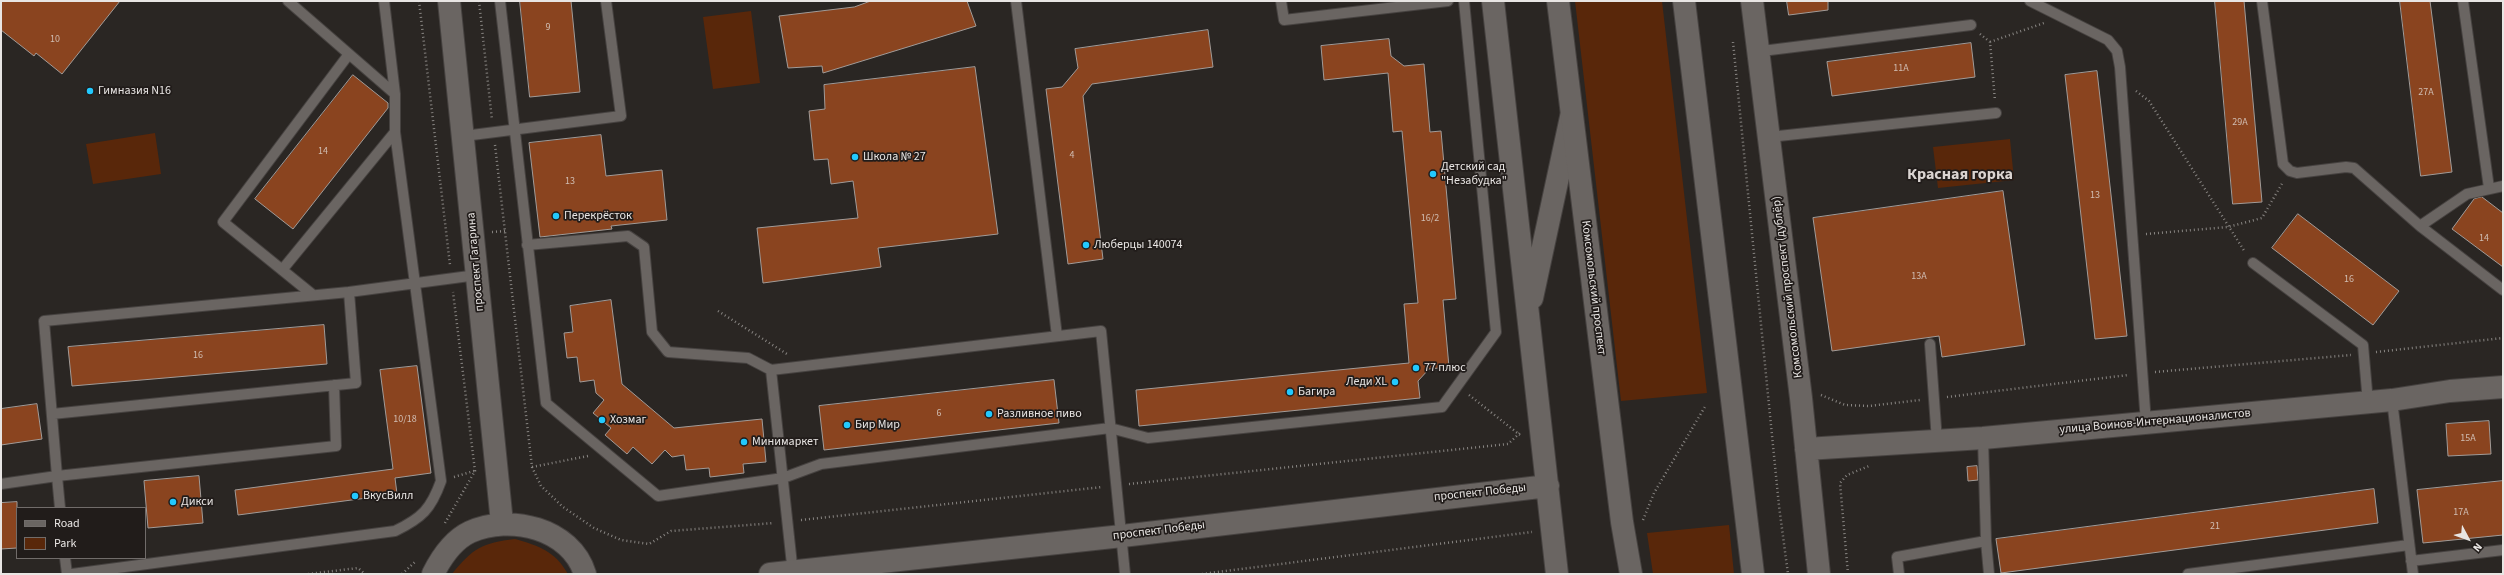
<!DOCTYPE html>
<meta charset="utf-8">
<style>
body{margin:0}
#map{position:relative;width:2504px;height:575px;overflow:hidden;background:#2a2623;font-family:"Source Sans 3",sans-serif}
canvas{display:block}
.frame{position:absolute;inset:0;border:2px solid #e8e5e3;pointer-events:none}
.legend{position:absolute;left:16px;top:507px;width:130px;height:52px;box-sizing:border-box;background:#211c1a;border:1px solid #716c6a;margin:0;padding:5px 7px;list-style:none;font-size:12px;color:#e8e5e3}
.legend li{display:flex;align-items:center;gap:8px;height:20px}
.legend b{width:20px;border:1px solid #716c6a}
.north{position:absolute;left:2448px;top:519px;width:40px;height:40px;-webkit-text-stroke:3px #211c1a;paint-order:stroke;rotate:131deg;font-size:11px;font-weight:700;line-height:16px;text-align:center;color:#e8e5e3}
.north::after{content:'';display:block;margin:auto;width:14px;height:18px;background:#e8e5e3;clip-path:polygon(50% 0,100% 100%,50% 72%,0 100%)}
</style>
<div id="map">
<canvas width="2504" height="575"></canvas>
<div class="frame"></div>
<ul class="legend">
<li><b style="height:5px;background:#6a6562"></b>Road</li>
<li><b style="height:11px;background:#59270a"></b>Park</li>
</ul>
<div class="north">N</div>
</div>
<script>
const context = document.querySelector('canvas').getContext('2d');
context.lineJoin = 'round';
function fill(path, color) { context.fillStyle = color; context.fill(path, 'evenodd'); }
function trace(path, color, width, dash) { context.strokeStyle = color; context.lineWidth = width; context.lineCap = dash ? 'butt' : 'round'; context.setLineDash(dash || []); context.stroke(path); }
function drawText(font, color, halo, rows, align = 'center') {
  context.font = font + ' "Source Sans 3",sans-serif'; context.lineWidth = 3.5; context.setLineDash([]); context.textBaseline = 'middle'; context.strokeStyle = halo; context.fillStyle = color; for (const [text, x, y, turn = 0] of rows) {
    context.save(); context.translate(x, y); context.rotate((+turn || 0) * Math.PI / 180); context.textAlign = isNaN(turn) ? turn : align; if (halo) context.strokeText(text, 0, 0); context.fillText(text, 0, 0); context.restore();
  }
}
const green = new Path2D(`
 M 1575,1 L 1662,1 L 1707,393 L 1621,401 Z
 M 751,11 L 760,83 L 713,89 L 703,17 Z
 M 155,133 L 161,174 L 93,184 L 86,144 Z
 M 2010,139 L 2014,180 L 1938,188 L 1933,147 Z
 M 1729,525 L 1734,574 L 1653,574 L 1647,533 Z
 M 515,539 C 539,546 555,551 568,574 L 452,574 C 473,548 482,543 515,539 Z`);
const building = new Path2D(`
 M 1,1 L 120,1 L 62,74 L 36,53 L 34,56 L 1,30 Z
 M 520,1 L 571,1 L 580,92 L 530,97 Z
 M 871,1 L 967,1 L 976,26 L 823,73 L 822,66 L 788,68 L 779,16 L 854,7 Z
 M 1787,1 L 1828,1 L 1828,10 L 1789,15 Z
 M 2215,1 L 2244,1 L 2262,202 L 2233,204 Z
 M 2400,1 L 2430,1 L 2452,172 L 2421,176 Z
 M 1208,30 L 1213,67 L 1092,84 L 1083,96 L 1103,259 L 1068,264 L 1046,89 L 1062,87 L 1078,68 L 1075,49 Z
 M 1389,39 L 1391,56 L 1404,66 L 1424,64 L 1430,132 L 1441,131 L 1456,299 L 1443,300 L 1449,367 L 1429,369 L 1418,381 L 1420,398 L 1139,426 L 1136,390 L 1409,363 L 1404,304 L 1418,303 L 1402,131 L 1393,132 L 1388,73 L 1324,80 L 1321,46 Z
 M 1971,43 L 1975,77 L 1832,96 L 1827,62 Z
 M 975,67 L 998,234 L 878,248 L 881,267 L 763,283 L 757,228 L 858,218 L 853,181 L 831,184 L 828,159 L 814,160 L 809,111 L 825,109 L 824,85 Z
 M 2097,71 L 2127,336 L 2095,339 L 2065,75 Z
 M 353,75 L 388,103 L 388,108 L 293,229 L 255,199 Z
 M 601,135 L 606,176 L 662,170 L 667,220 L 611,226 L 612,229 L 540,237 L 529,143 Z
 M 2003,191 L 2025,345 L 1942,357 L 1939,336 L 1832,351 L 1813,218 Z
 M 2482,197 L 2503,213 L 2503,267 L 2452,229 L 2474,199 Z
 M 2298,214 L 2399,291 L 2373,325 L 2272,248 Z
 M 611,300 L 622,384 L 674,428 L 762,419 L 766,462 L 743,464 L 744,473 L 710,477 L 709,468 L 686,470 L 684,455 L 672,457 L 665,450 L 652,464 L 633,447 L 627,454 L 605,435 L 611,428 L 593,413 L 604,400 L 596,393 L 594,380 L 580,382 L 577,357 L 567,358 L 564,333 L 573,332 L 570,306 Z
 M 324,325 L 327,364 L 72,386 L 68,347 Z
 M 417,366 L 431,473 L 395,478 L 397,494 L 238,515 L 235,490 L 393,469 L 380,370 Z
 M 1054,380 L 1059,423 L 824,450 L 819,406 Z
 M 37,404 L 42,439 L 1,445 L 1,409 Z
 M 2489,421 L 2491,454 L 2448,456 L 2446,424 Z
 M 1977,466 L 1978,480 L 1968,481 L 1967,467 Z
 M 199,476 L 203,523 L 148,528 L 144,481 Z
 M 2503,481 L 2503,535 L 2423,543 L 2417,490 Z
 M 2374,489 L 2378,523 L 2001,573 L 1996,539 Z
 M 17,502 L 17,548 L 1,549 L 1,503 Z`);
const path = new Path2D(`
 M 419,1 L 450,265
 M 479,1 L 492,120
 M 1980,34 L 1990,42 L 1995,101
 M 1733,42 L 1779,506 L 1788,574
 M 1990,42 L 2044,23
 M 2136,91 L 2149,101 L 2245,252
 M 495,145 L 532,467 L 541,486 L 563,507 L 594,528 L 621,540 L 649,544 L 671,531 L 774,523
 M 492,232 L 505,231
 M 2146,234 L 2228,227 L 2262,218 L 2283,182
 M 718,311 L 787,354
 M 2376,352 L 2503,338
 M 2155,372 L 2351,355
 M 1469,395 L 1520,435
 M 1821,395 L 1845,405 L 1869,406 L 1920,400
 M 1947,397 L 2128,375
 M 532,467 L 588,456
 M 454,477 L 474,471
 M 1129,484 L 1508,444 L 1521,432
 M 801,520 L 1102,487
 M 1643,520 L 1654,493 L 1706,405
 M 445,523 L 475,471 L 453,292
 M 308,574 L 358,568 L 365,574
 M 402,574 L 415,562
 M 1202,574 L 1532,532
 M 1848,574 L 1840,483 L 1847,475 L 1869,466`);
const service = new Path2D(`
 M 288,1 L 395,94
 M 500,1 L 546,403 L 658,496 L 783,478 L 821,464 L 1110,428 L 1148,438 L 1442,407 L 1496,332 L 1464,1
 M 1016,1 L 1057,336
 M 1281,1 L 1284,20 L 1448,1
 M 2030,1 L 2108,40 L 2117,51 L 2120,67 L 2146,423
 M 2262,1 L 2283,164 L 2290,171 L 2297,173 L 2346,167 L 2354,168 L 2420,226 L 2467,194 L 2503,186
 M 2463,1 L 2489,188
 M 1758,49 L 1770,50 L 1971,25
 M 464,136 L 621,116 L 606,1
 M 1769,137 L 1996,113
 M 2420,226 L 2503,290
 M 527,245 L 628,236 L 644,247 L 652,332 L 668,352 L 748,358 L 771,370
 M 2253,263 L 2363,345 L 2368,403
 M 282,270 L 395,132
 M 349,292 L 477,275
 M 313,295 L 223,222 L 349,54
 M 1930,344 L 1937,441
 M 2392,400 L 2413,574
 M 1,484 L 57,476 L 44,321 L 349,292 L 356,383 L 52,414
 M 60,508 L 57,476 L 336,446 L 334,385
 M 1986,541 L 1989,574
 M 65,558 L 67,574
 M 2411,561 L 2503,550
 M 72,574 L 395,531 C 422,518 431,509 441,481 L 395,132 L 395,94 L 384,1
 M 793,574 L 771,370 L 1101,331 L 1125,574
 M 1899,574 L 1897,557 L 1986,541 L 1983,438
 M 2188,574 L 2409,545`);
const tertiary = new Path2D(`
 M 449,1 L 502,523
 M 1493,1 L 1557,574
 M 1532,298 L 1571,117
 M 433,574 C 441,558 453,540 470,532 C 510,514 571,528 585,574
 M 770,574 L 1122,536 L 1548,486`);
const secondary = new Path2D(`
 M 1558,1 L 1622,522 L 1631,574
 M 1684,1 L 1753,574
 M 1752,1 L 1801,398 L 1819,574
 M 1806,449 L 1983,438 L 2392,400 L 2450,391 L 2503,387`);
const markers = [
 [90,91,4,"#22c9fe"],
 [855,157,4,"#22c9fe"],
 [1433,174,4,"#22c9fe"],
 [556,216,4,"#22c9fe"],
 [1086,245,4,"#22c9fe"],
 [1416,368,4,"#22c9fe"],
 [1395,382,4,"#22c9fe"],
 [1290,392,4,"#22c9fe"],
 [989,414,4,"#22c9fe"],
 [602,420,4,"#22c9fe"],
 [847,425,4,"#22c9fe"],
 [744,442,4,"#22c9fe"],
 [355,496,4,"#22c9fe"],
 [173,502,4,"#22c9fe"]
];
const numberNames = [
 ["9",548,28],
 ["10",55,40],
 ["11А",1901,69],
 ["27А",2426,93],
 ["29А",2240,123],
 ["14",323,152],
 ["4",1072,156],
 ["13",570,182],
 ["13",2095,196],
 ["16/2",1430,219],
 ["14",2484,239],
 ["13А",1919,277],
 ["16",2349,280],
 ["16",198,356],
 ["6",939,414],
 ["10/18",405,420],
 ["15А",2468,439],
 ["17А",2461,513],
 ["21",2215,527]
];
const poiNames = [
 ["Гимназия N16",98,91],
 ["Школа № 27",863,157],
 ["Детский сад",1441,167],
 ["\"Незабудка\"",1441,181],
 ["Перекрёсток",564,216],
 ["Люберцы 140074",1094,245],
 ["77 плюс",1424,368],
 ["Леди XL",1387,382,"right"],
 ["Багира",1298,392],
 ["Разливное пиво",997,414],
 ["Хозмаг",610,420],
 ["Бир Мир",855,425],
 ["Минимаркет",752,442],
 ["ВкусВилл",363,496],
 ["Дикси",181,502]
];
const streetNames = [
 ["проспект Гагарина",476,262,-95],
 ["Комсомольский проспект (дублёр)",1788,287,-97],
 ["Комсомольский проспект",1593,288,83],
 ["улица Воинов-Интернационалистов",2155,422,-5],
 ["проспект Победы",1480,493,-6],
 ["проспект Победы",1159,531,-7]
];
const districtNames = [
 ["Красная горка",1960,175]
];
fill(green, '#59270a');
fill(building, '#8a441f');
trace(building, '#a19b98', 1);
trace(service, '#464240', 12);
trace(tertiary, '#464240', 24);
trace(secondary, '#464240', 24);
trace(path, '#888582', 2.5, [1, 3]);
trace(service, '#6a6562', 10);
trace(tertiary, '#6a6562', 22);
trace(secondary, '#6a6562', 22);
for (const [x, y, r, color] of markers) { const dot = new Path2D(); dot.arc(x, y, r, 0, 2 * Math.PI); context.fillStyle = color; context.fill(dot); trace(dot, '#211c1a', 1.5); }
drawText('10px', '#d0bdb2', null, numberNames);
drawText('12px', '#e8e5e3', '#211c1a', poiNames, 'left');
drawText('12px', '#e8e5e3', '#211c1a', streetNames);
drawText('bold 16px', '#dad4d1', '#211c1a', districtNames);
</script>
